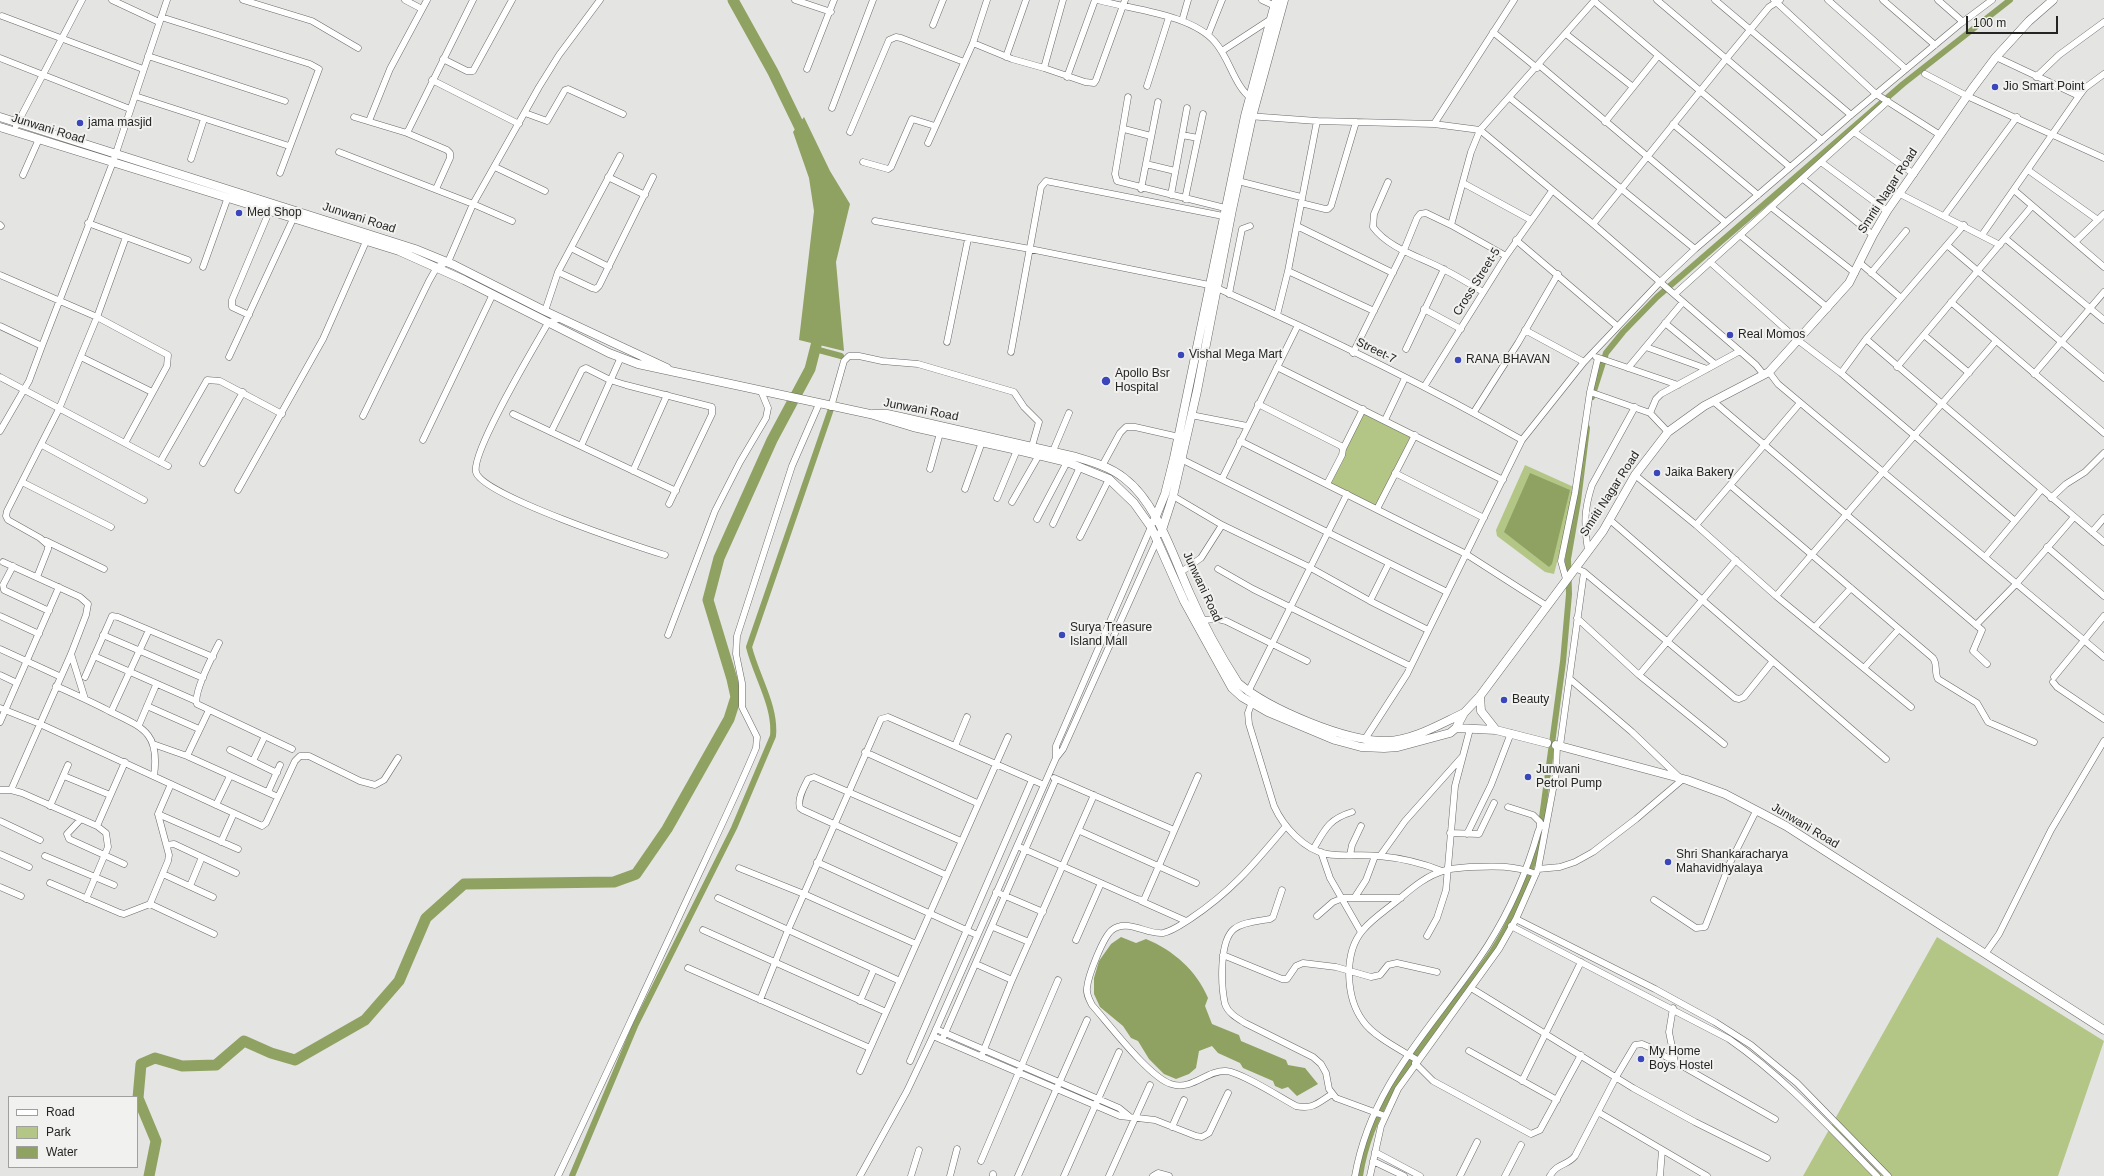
<!DOCTYPE html>
<style>
body{margin:0}
#map{position:relative;width:2104px;height:1176px;overflow:hidden;background:#e4e5e2;font-family:Helvetica,sans-serif}
canvas{display:block}
.legend{position:absolute;left:8px;top:1096px;width:130px;height:72px;box-sizing:border-box;background:#f1f2ef;border:1px solid #9fa09d;margin:0;padding:5px 7px;list-style:none;font-size:12px;color:#242523}
.legend li{display:flex;align-items:center;gap:8px;height:20px}
.legend b{width:20px;border:1px solid #9fa09d}
.scale{position:absolute;left:1966px;top:16px;width:92px;height:18px;box-sizing:border-box;border:2px solid #242523;border-top:0;padding-left:5px;font-size:12px;line-height:14px;white-space:nowrap;color:#242523;-webkit-text-stroke:3px #f1f2ef;paint-order:stroke}
</style>
<div id="map">
<canvas width="2104" height="1176"></canvas>
<ul class="legend">
<li><b style="height:5px;background:#fff"></b>Road</li>
<li><b style="height:11px;background:#b3c686"></b>Park</li>
<li><b style="height:11px;background:#8fa262"></b>Water</li>
</ul>
<div class="scale">100 m</div>
</div>
<script>
const context = document.querySelector('canvas').getContext('2d');
context.lineJoin = 'round';
function fill(path, color) { context.fillStyle = color; context.fill(path, 'evenodd'); }
function trace(path, color, width, dash) { context.strokeStyle = color; context.lineWidth = width; context.lineCap = dash ? 'butt' : 'round'; context.setLineDash(dash || []); context.stroke(path); }
function drawText(font, color, halo, rows, align = 'center') {
  context.font = font + ' Helvetica,sans-serif'; context.lineWidth = 4; context.setLineDash([]); context.textBaseline = 'middle'; context.strokeStyle = halo; context.fillStyle = color; for (const [text, x, y, turn = 0] of rows) {
    context.save(); context.translate(x, y); context.rotate((+turn || 0) * Math.PI / 180); context.textAlign = isNaN(turn) ? turn : align; if (halo) context.strokeText(text, 0, 0); context.fillText(text, 0, 0); context.restore();
  }
}
const green = new Path2D(`
 M 1363,409 L 1415,435 L 1377,509 L 1327,484 Z
 M 1525,465 L 1576,488 L 1554,574 L 1545,572 L 1497,536 L 1496,530 Z
 M 1937,937 L 2104,1041 L 2058,1176 L 1803,1176 Z`);
const water = new Path2D(`
 M 804,117 L 830,171 L 850,204 L 836,262 L 844,351 L 799,340 L 814,211 L 809,178 L 793,132 Z
 M 1530,473 L 1570,490 L 1552,564 L 1549,567 L 1504,532 Z
 M 1121,937 L 1136,943 L 1146,939 C 1173,950 1197,971 1208,998 L 1205,1006 L 1212,1024 L 1239,1035 L 1241,1041 L 1286,1060 L 1288,1065 L 1305,1068 L 1318,1084 L 1297,1096 L 1288,1087 L 1282,1089 L 1275,1086 L 1273,1081 L 1243,1068 L 1240,1063 L 1218,1053 L 1212,1046 L 1199,1051 L 1196,1068 L 1189,1074 L 1176,1079 L 1164,1074 L 1149,1059 L 1138,1041 L 1131,1038 L 1123,1026 L 1100,1007 L 1094,994 L 1094,978 L 1099,961 L 1111,944 Z`);
const canal = new Path2D(`
 M 815,349 L 841,356
 M 1592,397 L 1606,353 L 1623,332 L 1657,297 L 1903,84 L 2010,0
 M 572,1176 L 635,1026 L 734,828 L 773,736 C 776,706 756,676 749,647 L 831,409
 M 1360,1176 C 1373,1087 1444,1023 1492,952 C 1513,920 1527,882 1538,847 L 1563,662 L 1569,594 L 1568,559 L 1578,501 L 1587,428`);
const river = new Path2D(`
 M 733,0 L 773,72 L 805,138
 M 149,1176 L 156,1141 L 138,1098 L 141,1064 L 155,1058 L 182,1066 L 216,1065 L 244,1041 L 271,1053 L 295,1060 L 365,1020 L 399,981 L 426,918 L 464,884 L 614,882 L 636,874 L 667,829 L 729,719 L 736,697 L 732,679 L 708,600 L 719,558 L 772,440 L 810,369 L 820,330`);
const street = new Path2D(`
 M 112,0 L 159,22
 M 243,0 L 312,21 L 358,48
 M 405,0 L 422,9
 M 795,0 L 831,12
 M 1098,0 C 1133,10 1191,14 1215,42 C 1230,59 1234,86 1252,99
 M 1262,0 L 1275,6
 M 1657,0 L 1822,140
 M 1715,0 L 1851,115
 M 1774,0 L 1876,94 L 1940,135
 M 1828,0 L 1906,69
 M 1883,0 L 1935,45
 M 1938,0 L 1963,22
 M 1594,1 L 1790,167
 M 2,16 L 143,69
 M 161,17 L 310,64 L 319,69 L 280,173
 M 1182,21 L 1188,0
 M 933,25 L 943,0
 M 1493,32 L 1537,68
 M 1566,34 L 1633,87
 M 1208,35 L 1222,0
 M 973,43 L 1012,59 L 1044,68 L 1085,82 L 1094,83 L 1096,80 L 1125,0
 M 1222,51 L 1271,19
 M 148,56 L 285,101
 M 1006,57 L 1026,0
 M 1996,57 L 2079,96
 M 0,58 L 130,109
 M 443,59 L 467,71 L 473,71 L 512,0
 M 1539,65 L 1725,222
 M 1044,68 L 1063,0
 M 807,69 L 834,0
 M 1925,74 L 1967,96 L 2104,158
 M 1067,77 L 1095,0
 M 2036,77 L 2059,55 L 2104,22
 M 432,80 L 519,124
 M 1147,86 L 1169,17
 M 135,96 L 289,146
 M 1128,97 L 1115,174 L 1117,181 L 1229,209
 M 1510,98 L 1695,249
 M 832,108 L 873,0
 M 525,113 L 547,121 L 565,90 L 568,89 L 623,114
 M 1248,116 L 1317,121 L 1434,124 L 1480,130 L 1593,224 L 1756,365 L 1764,375
 M 354,117 L 407,133 L 447,150 L 450,153 L 450,158 L 436,189
 M 369,121 L 390,69 L 427,0
 M 1605,122 L 1658,56
 M 1434,124 L 1514,0
 M 1673,124 L 1758,195
 M 16,126 L 82,0
 M 1124,129 L 1151,136
 M 850,132 L 889,40 L 896,37 L 901,38 L 964,62
 M 1854,132 L 1914,174
 M 407,133 L 473,0
 M 1182,135 L 1198,138
 M 928,143 L 973,43 L 987,0
 M 339,152 L 473,204 L 512,221
 M 191,159 L 204,119
 M 863,162 L 888,169 L 891,167 L 912,119 L 935,126
 M 1821,162 L 1887,211
 M 1146,164 L 1175,171
 M 495,167 L 545,191
 M 2028,170 L 2098,220
 M 23,175 L 39,139
 M 608,177 L 645,195
 M 1803,179 L 1873,235
 M 1238,181 L 1301,197
 M 1388,182 L 1374,214 L 1373,227 C 1388,248 1420,257 1443,269 C 1457,276 1470,284 1483,292
 M 1463,183 L 1531,220
 M 1141,189 L 1158,102
 M 2014,190 L 2104,267
 M 1900,194 L 2000,245
 M 1171,195 L 1187,108
 M 1185,199 L 1203,114
 M 1301,203 L 1325,209 L 1328,209 L 1331,206 L 1356,122
 M 1771,207 L 1855,273
 M 1944,216 L 2017,117
 M 875,221 L 1030,249 L 1209,285
 M 88,223 L 188,260
 M 1593,224 L 1726,59 L 1769,7 L 1780,0
 M 0,225 L 1,226
 M 1297,226 L 1393,273
 M 1740,235 L 1828,308
 M 1982,235 L 2079,96 L 2085,88 L 2104,74
 M 2006,239 L 2104,320
 M 1516,240 L 1617,326
 M 2075,242 L 2104,214
 M 1947,245 L 2104,378
 M 571,248 L 609,267
 M 1506,256 L 1451,225 L 1471,152 L 1480,130 L 1595,0
 M 1710,262 L 1799,341 L 1841,373 L 2015,521
 M 1860,263 L 1901,298
 M 203,267 L 228,197
 M 1288,271 L 1374,311
 M 558,272 L 592,288 L 596,289 L 599,286 L 653,177
 M 1871,273 L 1906,231
 M 0,275 L 97,317 L 168,355 L 167,366 L 125,443
 M 1217,288 C 1320,334 1424,384 1522,440
 M 1229,294 L 1242,229 L 1250,226
 M 1675,294 L 1888,101
 M 1951,302 L 2104,433
 M 1424,309 L 1461,329
 M 545,311 L 558,272 L 620,156
 M 249,315 L 232,307 L 232,300 L 269,212
 M 1277,315 L 1288,271 L 1317,121
 M 560,318 L 548,323 C 535,346 471,452 476,472 C 481,495 638,547 665,555
 M 1665,323 L 1715,364
 M 0,326 L 42,346
 M 1525,330 L 1584,362
 M 1924,335 L 1969,373
 M 1866,339 L 2104,542
 M 947,342 L 968,239
 M 1646,347 L 1707,369
 M 1406,349 L 1444,269
 M 1011,352 L 1041,187 L 1046,181 L 1223,216
 M 1353,353 L 1404,250 L 1417,218 L 1420,214 L 1426,213 L 1451,225
 M 81,357 L 152,392
 M 229,357 L 293,219
 M 1596,357 L 1678,385
 M 1277,367 L 1503,480
 M 1897,367 L 2032,206
 M 1628,368 L 1683,302
 M 1769,372 L 1778,384 L 2104,657
 M 1841,373 L 1866,339 L 1964,225
 M 2034,374 L 2104,292
 M 0,377 L 168,466
 M 1424,387 L 1506,256 L 1552,191
 M 1590,392 L 1650,413 L 1668,432
 M 1713,401 L 1982,630 L 1973,651 L 1987,664
 M 1258,404 L 1341,446 L 1343,449 L 1342,455 L 1327,484
 M 831,407 L 844,361 L 849,356 L 859,356 L 882,361 L 918,364 L 1014,392 L 1024,407 L 1039,422 L 1032,446
 M 1474,412 L 1518,343 L 1558,274
 M 1650,413 L 1656,399 L 1661,394 L 1740,351
 M 513,414 L 676,491
 M 1191,415 L 1247,426
 M 363,416 L 429,281 L 437,267 L 448,262 L 473,204 L 539,87 L 559,55 L 600,0
 M 1385,420 L 1405,378
 M 0,431 L 29,381 L 42,346 L 113,162 L 167,0
 M 551,432 L 582,370 L 586,368 L 610,380 L 626,385 L 712,407 L 712,414 L 669,504
 M 423,440 L 493,294
 M 1240,441 L 1466,554 L 1547,606
 M 42,445 L 144,500
 M 581,446 L 621,357
 M 1343,449 L 1363,409
 M 1053,451 L 1069,413
 M 1181,459 L 1447,592
 M 160,462 L 207,380 L 220,381 L 282,414
 M 203,463 L 243,392
 M 1102,466 L 1120,433 L 1126,427 L 1135,427 L 1179,437
 M 930,469 L 940,433
 M 633,471 L 667,395
 M 1395,473 L 1484,518
 M 1635,475 L 1696,525 L 1776,596 L 1911,707
 M 1222,479 L 1298,325
 M 22,482 L 111,527
 M 1730,485 L 1933,658 C 1938,665 1934,672 1938,679 L 1977,703 L 1988,722 L 2034,742
 M 965,489 L 982,442
 M 238,490 L 323,339 L 368,237
 M 1173,496 L 1222,525 L 1309,567 L 1370,601 L 1428,630
 M 997,498 L 1017,450
 M 2051,498 L 2066,484 L 2085,472 L 2104,453
 M 1012,502 L 1039,455
 M 1377,509 L 1415,435
 M 1037,519 L 1067,462
 M 1610,520 L 1886,759
 M 1053,524 L 1080,467
 M 1696,525 L 1800,403
 M 2092,532 L 2104,518
 M 1080,537 L 1109,479
 M 46,541 L 104,569
 M 2047,547 L 2104,596
 M 1588,550 C 1584,525 1584,510 1592,485 L 1635,407
 M 1985,557 L 2041,490
 M 3,562 L 80,597 L 88,604 L 86,615 L 71,654 L 11,790
 M 13,566 L 3,585 L 4,590 L 49,611
 M 1575,568 L 1584,572 L 1735,698 L 1739,699 L 1744,697 L 1773,661
 M 1218,569 L 1253,589 L 1410,666
 M 1181,572 L 1201,558 L 1222,525
 M 37,577 L 48,549 L 48,545 L 40,538 L 8,520 L 6,516 L 7,511 L 59,409 L 97,317 L 126,237
 M 1566,579 L 1561,561 L 1575,493 L 1590,392 L 1598,358
 M 1776,596 L 1996,341
 M 1370,601 L 1389,563
 M 0,616 L 39,634
 M 1577,618 L 1639,675 L 1724,744
 M 1203,620 L 1218,619 L 1226,621 L 1307,661
 M 1976,625 L 2017,583 L 2074,517
 M 1815,627 L 1851,588
 M 103,635 L 203,678
 M 668,635 L 715,511 L 740,462 L 766,418 L 768,408 L 761,391
 M 219,643 C 213,655 193,693 197,704 L 292,749
 M 0,649 L 59,676
 M 71,654 L 85,699
 M 94,656 L 196,701
 M 1864,668 L 1899,629
 M 0,675 L 17,683
 M 1639,675 L 1736,560
 M 85,677 L 112,616 L 118,617 L 213,657
 M 2054,677 L 2104,616
 M 1570,679 L 1632,732 L 1680,778
 M 2053,682 L 2057,687 L 2104,719
 M 56,686 C 74,694 92,702 109,711 C 144,728 160,733 154,776
 M 1248,692 L 1347,494
 M 1253,699 L 1248,713 L 1249,724 L 1274,806 C 1283,826 1304,850 1327,854 C 1344,857 1362,854 1379,856 C 1401,858 1422,863 1442,871
 M 147,706 L 199,729
 M 0,708 L 40,724 L 262,826 L 266,823 L 295,761 L 300,756 L 309,756 L 360,781 L 375,785 L 384,780 L 398,758
 M 111,712 L 149,630
 M 0,722 L 59,587
 M 139,725 L 156,685
 M 1365,739 L 1407,674 L 1522,440 L 1584,362 L 1660,282 L 1695,249 L 1851,115 L 1960,24 L 1992,0
 M 153,744 L 187,756 L 278,797
 M 955,746 L 967,717
 M 1560,746 L 1584,572
 M 230,750 L 277,773
 M 865,752 L 977,803
 M 187,756 L 209,710
 M 1056,758 L 1056,746 L 1151,527
 M 253,761 L 265,736
 M 64,776 L 110,795
 M 1054,778 L 1174,830
 M 0,790 L 11,790 L 22,793 L 97,826 L 106,833 L 108,847 L 86,899
 M 268,792 L 280,765
 M 216,805 L 230,776
 M 50,806 L 68,765
 M 1508,807 L 1533,815 L 1540,822 L 1540,827
 M 158,814 L 238,849
 M 81,819 L 67,834 L 69,839 L 124,864
 M 0,821 L 40,840
 M 97,826 L 125,762
 M 1286,826 C 1254,864 1232,891 1190,919 C 1182,924 1173,931 1163,933 C 1147,935 1127,918 1112,930 C 1103,937 1088,976 1087,988 C 1086,994 1089,999 1092,1005 C 1109,1024 1149,1077 1171,1084 C 1193,1091 1206,1070 1226,1071 C 1241,1072 1281,1098 1296,1106 C 1313,1110 1319,1102 1332,1094
 M 1080,831 L 1196,883
 M 1450,833 L 1479,834 L 1494,803
 M 1467,834 L 1491,785 L 1511,733
 M 221,842 L 234,813
 M 167,845 L 174,844 L 236,873
 M 1017,846 L 1137,899 L 1144,900 L 1198,776
 M 1314,848 C 1325,829 1329,819 1352,812
 M 1321,852 L 1330,878 L 1361,932
 M 0,854 L 29,867
 M 1350,855 L 1352,845 L 1361,826
 M 45,856 L 114,885
 M 1380,856 L 1405,821 L 1462,757
 M 817,862 L 977,935
 M 739,868 L 804,894 L 916,944
 M 1538,869 L 1560,867 L 1575,862 L 1593,852 L 1636,819 L 1683,779
 M 163,874 L 213,897
 M 946,875 L 803,810 L 800,808 C 797,799 804,787 808,779 L 814,777 L 961,841
 M 50,883 L 120,913 L 124,914 L 150,904 L 214,934
 M 190,886 L 202,857
 M 0,887 L 21,896
 M 1282,890 L 1273,917 L 1270,919 C 1259,921 1243,922 1234,929 C 1219,941 1221,986 1225,1004 C 1228,1013 1237,1018 1245,1023 L 1313,1057 L 1321,1064 L 1326,1073 L 1329,1089 L 1336,1098 L 1385,1116
 M 996,892 L 1043,912
 M 1355,897 L 1366,880 L 1375,856
 M 718,898 L 900,981
 M 1654,900 L 1696,928 L 1705,927 L 1730,863 L 1756,811
 M 1141,901 L 1186,921
 M 150,904 L 168,861 L 169,855 L 158,814 L 171,784
 M 1317,916 L 1333,902 L 1343,898 L 1401,898
 M 1516,919 L 1655,989 L 1715,1022 L 1751,1045 L 1797,1083 L 1888,1176
 M 1511,926 L 1729,1039 C 1784,1077 1830,1128 1877,1176
 M 993,927 L 1029,942
 M 703,930 L 886,1012
 M 1427,936 L 1437,918 L 1446,890 L 1455,786 L 1470,729
 M 1076,940 L 1101,883
 M 1985,954 L 1999,934 L 2051,830 L 2104,741
 M 1223,955 L 1282,979 L 1287,979 L 1296,966 L 1303,963 L 1336,967 L 1371,977 L 1380,975 L 1388,965 L 1397,963 L 1437,972
 M 976,964 L 1012,980
 M 688,968 L 870,1048
 M 1471,988 L 1633,1088 L 1695,1122 L 1767,1158
 M 760,1000 L 788,930 L 881,719 L 888,717 L 1044,785
 M 860,1001 L 874,969
 M 1673,1008 L 1669,1032 L 1675,1062
 M 936,1029 L 1119,1108 L 1130,1117
 M 933,1036 L 1120,1116 L 1155,1120 L 1196,1136 L 1202,1137 L 1209,1133 L 1228,1093
 M 942,1040 L 1056,779
 M 1469,1051 L 1557,1100
 M 981,1057 L 1012,980 L 1094,795
 M 1417,1060 C 1401,1050 1373,1036 1363,1021 C 1346,998 1343,953 1363,930 C 1372,919 1386,910 1398,900 C 1412,888 1427,875 1446,870 C 1453,868 1462,868 1470,867 C 1494,866 1513,865 1536,874
 M 910,1061 L 1032,780
 M 1415,1063 L 1433,1081 L 1531,1134 L 1540,1130 L 1581,1055
 M 860,1071 L 1008,737
 M 1522,1081 L 1581,962
 M 1598,1112 L 1707,1176
 M 1172,1127 L 1184,1100
 M 1375,1152 L 1420,1176
 M 981,1161 L 1058,980
 M 1373,1161 L 1404,1176
 M 558,1176 C 597,1095 634,1013 672,932 C 700,870 730,810 756,748 L 757,737 L 742,707 L 742,683 L 736,654 L 737,636 L 792,466 L 819,404
 M 860,1176 L 907,1091 L 933,1036 L 1056,758 L 1063,749 L 1157,540
 M 911,1176 L 919,1150
 M 950,1176 L 957,1149
 M 993,1176 L 993,1174
 M 1018,1176 L 1087,1020
 M 1064,1176 L 1119,1052
 M 1109,1176 L 1150,1085
 M 1153,1176 L 1158,1173 L 1169,1176
 M 1355,1176 C 1372,1079 1438,1023 1488,945 C 1510,910 1527,871 1538,832 L 1540,827 L 1546,824
 M 1370,1176 L 1381,1126 L 1398,1089 L 1499,949 L 1516,919 L 1538,869 L 1556,773 L 1557,745
 M 1460,1176 L 1477,1142
 M 1505,1176 L 1521,1145
 M 1550,1176 C 1557,1163 1567,1166 1575,1156 L 1616,1077 L 1635,1045 L 1642,1044 L 1649,1047 L 1775,1119
 M 1660,1176 L 1662,1150`);
const secondary = new Path2D(`
 M 0,117 L 415,249 L 454,265 L 545,311 L 667,368
 M 0,127 L 399,251 L 464,280 L 609,353 L 638,364 L 870,414 L 913,427 L 1017,450 L 1067,462 L 1109,479 L 1134,503 L 1151,527 L 1184,601 L 1232,688 L 1242,697 L 1268,712 L 1335,740 L 1361,747 L 1384,748 L 1398,747 L 1450,733 L 1456,728 L 1464,713 L 1480,696 L 1603,531 L 1635,475 L 1668,432 L 1704,406 L 1769,372 L 1849,283 L 1873,235 L 1887,211 L 1972,89 L 1996,57 L 2029,21 L 2053,0
 M 873,414 L 887,414 L 901,417 L 1076,457 C 1093,462 1110,467 1124,478 C 1157,503 1173,556 1190,594 C 1203,624 1220,655 1238,683 C 1269,709 1346,742 1387,741 C 1414,740 1440,724 1464,713
 M 1154,521 L 1165,494 L 1174,458 L 1245,116 L 1276,0
 M 1161,533 L 1173,496 L 1197,391 L 1232,210 L 1252,117 L 1284,0
 M 1480,696 L 1481,711 L 1496,730
 M 1456,728 L 1496,730 L 1547,743
 M 1556,745 L 1687,780 L 1725,794 L 1786,826 L 2104,1030`);
const markers = [
 [1995,87,4,"#3a46ba"],
 [80,123,4,"#3a46ba"],
 [239,213,4,"#3a46ba"],
 [1730,335,4,"#3a46ba"],
 [1181,355,4,"#3a46ba"],
 [1458,360,4,"#3a46ba"],
 [1106,381,5,"#3a46ba"],
 [1657,473,4,"#3a46ba"],
 [1062,635,4,"#3a46ba"],
 [1504,700,4,"#3a46ba"],
 [1528,777,4,"#3a46ba"],
 [1668,862,4,"#3a46ba"],
 [1641,1059,4,"#3a46ba"]
];
const poiNames = [
 ["Jio Smart Point",2003,87],
 ["jama masjid",88,123],
 ["Med Shop",247,213],
 ["Real Momos",1738,335],
 ["Vishal Mega Mart",1189,355],
 ["RANA BHAVAN",1466,360],
 ["Apollo Bsr",1115,374],
 ["Hospital",1115,388],
 ["Jaika Bakery",1665,473],
 ["Surya Treasure",1070,628],
 ["Island Mall",1070,642],
 ["Beauty",1512,700],
 ["Junwani",1536,770],
 ["Petrol Pump",1536,784],
 ["Shri Shankaracharya",1676,855],
 ["Mahavidhyalaya",1676,869],
 ["My Home",1649,1052],
 ["Boys Hostel",1649,1066]
];
const streetNames = [
 ["Junwani Road",48,129,17],
 ["Smriti Nagar Road",1888,191,-57],
 ["Junwani Road",359,218,18],
 ["Cross Street-5",1477,282,-58],
 ["Street-7",1376,351,26],
 ["Junwani Road",921,410,11],
 ["Smriti Nagar Road",1610,494,-57],
 ["Junwani Road",1202,587,65],
 ["Junwani Road",1805,826,31]
];
fill(green, '#b3c686');
fill(water, '#8fa262');
trace(canal, '#8fa262', 6);
trace(river, '#8fa262', 11);
trace(street, '#696967', 7);
trace(secondary, '#696967', 9);
trace(street, '#fff', 6);
trace(secondary, '#fff', 8);
for (const [x, y, r, color] of markers) { const dot = new Path2D(); dot.arc(x, y, r, 0, 2 * Math.PI); context.fillStyle = color; context.fill(dot); trace(dot, '#f1f2ef', 1.5); }
drawText('12px', '#242523', '#f1f2ef', poiNames, 'left');
drawText('12px', '#242523', '#f1f2ef', streetNames);
</script>
